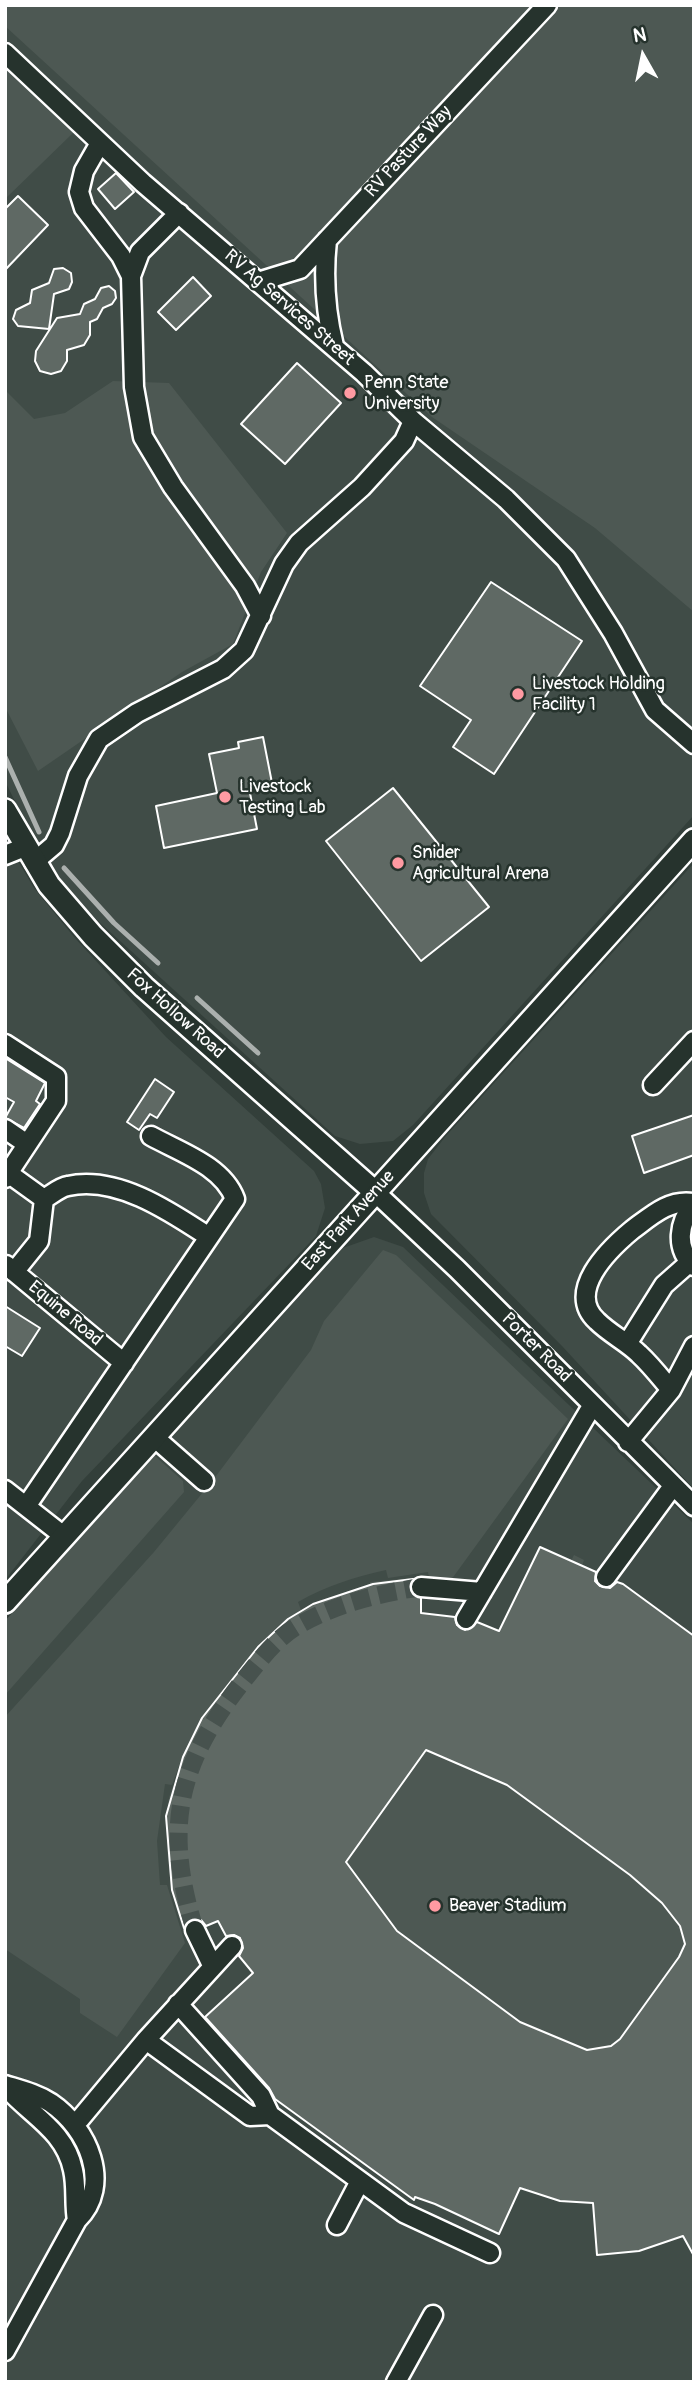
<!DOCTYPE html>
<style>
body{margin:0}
#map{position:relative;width:699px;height:2387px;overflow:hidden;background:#333f3a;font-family:Pangolin,sans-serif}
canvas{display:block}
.frame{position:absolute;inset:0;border:7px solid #fff;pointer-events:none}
.north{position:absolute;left:608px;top:21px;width:70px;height:70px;-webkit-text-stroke:5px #26332d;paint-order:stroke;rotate:351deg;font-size:19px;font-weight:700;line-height:28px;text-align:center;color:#fff}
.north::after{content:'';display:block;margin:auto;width:24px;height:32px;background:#fff;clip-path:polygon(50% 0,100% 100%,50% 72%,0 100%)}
</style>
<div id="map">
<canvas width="699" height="2387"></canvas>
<div class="frame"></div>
<div class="north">N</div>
</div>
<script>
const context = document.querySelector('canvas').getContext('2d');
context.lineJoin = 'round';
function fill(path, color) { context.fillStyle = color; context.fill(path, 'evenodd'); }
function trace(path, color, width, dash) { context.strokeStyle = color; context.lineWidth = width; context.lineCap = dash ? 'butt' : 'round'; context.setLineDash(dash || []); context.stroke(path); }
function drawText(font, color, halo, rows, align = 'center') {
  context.font = font + ' Pangolin,sans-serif'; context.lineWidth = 5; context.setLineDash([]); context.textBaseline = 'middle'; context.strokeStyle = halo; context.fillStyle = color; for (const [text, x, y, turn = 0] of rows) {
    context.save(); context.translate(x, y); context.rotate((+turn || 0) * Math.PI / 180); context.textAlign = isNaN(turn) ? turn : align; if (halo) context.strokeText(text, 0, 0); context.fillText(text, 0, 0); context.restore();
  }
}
const built = new Path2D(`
 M 5,5 L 694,5 L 694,815 L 413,1125 L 393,1141 L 360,1144 L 335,1136 L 98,921 L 63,883 L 33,838 L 5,781 Z
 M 5,839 L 34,888 L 74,937 L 166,1037 L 314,1171 L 321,1184 L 325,1208 L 316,1236 L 82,1481 L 5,1580 Z
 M 694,863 L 694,1489 L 562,1346 L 431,1214 L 424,1193 L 424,1173 L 428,1159 L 445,1137 Z
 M 374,1237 L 403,1247 L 694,1524 L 694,2382 L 5,2382 L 5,1621 L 343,1248 Z`);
const green = new Path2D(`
 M 5,5 L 694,5 L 694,612 L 595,528 L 432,417 L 5,26 Z
 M 5,66 L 74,132 L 5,199 Z
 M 113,381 L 169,383 L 287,533 L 261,572 L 233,644 L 182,672 L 38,771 L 5,707 L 5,390 L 34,419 L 65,413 Z
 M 383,1250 L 396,1255 L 568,1419 L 451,1580 L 429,1578 L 428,1572 L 388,1578 L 386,1570 C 354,1577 326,1586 298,1602 L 301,1610 L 293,1616 L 313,1604 L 370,1585 L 370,1582 L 422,1577 L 422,1613 L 466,1619 L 499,1630 L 540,1547 L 571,1561 L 574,1555 L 584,1560 L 582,1566 L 623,1584 L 694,1636 L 694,2253 L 692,2253 L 686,2234 L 639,2251 L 597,2255 L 593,2203 L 560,2201 L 521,2187 L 515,2199 L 417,2196 L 414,2200 L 410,2198 L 413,2192 L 399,2189 L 402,2184 L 388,2181 L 391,2176 L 371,2162 L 368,2167 L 365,2164 L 368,2160 L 342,2148 L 345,2143 L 337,2137 L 334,2142 L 331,2139 L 334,2135 L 314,2121 L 311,2125 L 308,2123 L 311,2118 L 274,2098 L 277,2093 L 269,2087 L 265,2092 L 262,2090 L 265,2085 L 203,2018 L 252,1973 L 218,1921 L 185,1934 C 170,1901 162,1831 169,1798 C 172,1787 180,1771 182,1758 L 172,1785 L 165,1784 L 157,1841 L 160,1885 L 167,1885 L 185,1943 L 117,2037 L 80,2013 L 80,1999 L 5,1949 L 5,1717 L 154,1552 L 213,1480 L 311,1350 L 324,1321 Z
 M 155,1456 L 183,1481 L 184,1492 L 5,1695 L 5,1621 Z`);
const stream = new Path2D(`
 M 5,757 L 39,832
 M 64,868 L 114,923 L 158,963
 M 197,998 L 258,1053`);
const building = new Path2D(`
 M 116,173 L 134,192 L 115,209 L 98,189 Z
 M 18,196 L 48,225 L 5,270 L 5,209 Z
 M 63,268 L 71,273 L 72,282 L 69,289 L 54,294 L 49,329 L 18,326 L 13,319 L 16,310 L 30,303 L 32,290 L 49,283 L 54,269 Z
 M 193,277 L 211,296 L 176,330 L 158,312 Z
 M 109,286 L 115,291 L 116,298 L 112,304 L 103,308 L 97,319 L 90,322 L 90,335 L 84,345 L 67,350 L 67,361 L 61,371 L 51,374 L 40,371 L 35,361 L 36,351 L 57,318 L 80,314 L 84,304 L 95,299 L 101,288 Z
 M 297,363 L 341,403 L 285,464 L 241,424 Z
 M 491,582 L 582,641 L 494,774 L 453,747 L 471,720 L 420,686 Z
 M 263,737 L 272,783 L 249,788 L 257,829 L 164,848 L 156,806 L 217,793 L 209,754 L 239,748 L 238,742 Z
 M 393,788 L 489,907 L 421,961 L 326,841 Z
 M 5,1058 L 45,1083 L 36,1101 L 40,1104 L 24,1128 L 5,1118 L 14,1102 L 5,1097 Z
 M 155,1079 L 174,1092 L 157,1118 L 150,1114 L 139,1130 L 127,1122 Z
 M 694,1115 L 694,1155 L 644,1173 L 632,1136 Z
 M 5,1306 L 40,1328 L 22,1356 L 5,1346 Z
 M 540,1547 L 596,1572 L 595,1581 L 600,1586 L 610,1588 L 617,1582 L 623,1584 L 694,1636 L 694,2256 L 683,2236 L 639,2251 L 597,2255 L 593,2203 L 560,2201 L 520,2188 L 499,2234 L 435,2204 L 415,2197 L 414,2200 L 275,2099 L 269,2088 L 205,2017 L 253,1973 L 239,1956 L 243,1948 L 240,1938 L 234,1935 L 226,1936 L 218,1921 L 206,1926 L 201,1920 L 191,1920 L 184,1928 L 172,1890 L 166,1816 L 183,1757 L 202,1718 L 258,1647 L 288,1619 L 313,1604 L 373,1584 L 413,1579 L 411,1591 L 421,1598 L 421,1613 L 455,1617 L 457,1625 L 465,1630 L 477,1622 L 499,1631 ZM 426,1750 L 507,1785 L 630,1875 L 662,1903 L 680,1926 L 685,1944 L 679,1957 L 620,2039 L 611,2046 L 587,2050 L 520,2022 L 397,1931 L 346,1862 Z`);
const minorTunnel = new Path2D(`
 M 195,1930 C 163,1828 177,1764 243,1681 C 259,1661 277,1637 299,1625 C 338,1603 378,1594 421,1587`);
const minor = new Path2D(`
 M 5,53 L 143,183 L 364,373 L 413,421 L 506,499 L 566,559 L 613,633 L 655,710 L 694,744
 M 100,143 L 84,171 L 79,192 L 84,208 L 121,256 L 131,276 L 134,387 L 143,437 L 173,487 L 245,586 L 261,616
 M 327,240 C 323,277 325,310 334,346
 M 131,276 L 140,252 L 179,213
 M 261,281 L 300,269 L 547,5
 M 5,855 L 25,847
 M 34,862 L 54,845 L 60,833 L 78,776 L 99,739 L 137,713 L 223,669 L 244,650 L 284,564 L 299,543 L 362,487 L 404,441 L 413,421
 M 5,1044 L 56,1077 L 56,1101 L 5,1178
 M 653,1085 L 694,1041
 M 5,1129 L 27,1144
 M 8,1173 L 44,1199
 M 375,1192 L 457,1269 L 694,1506
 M 694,1203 C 679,1222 674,1248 694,1266
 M 6,1265 L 124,1363
 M 14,1272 L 39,1241 L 44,1199 C 51,1195 60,1187 68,1186 C 117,1175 171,1212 209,1237
 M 627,1344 L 664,1285 L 690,1262
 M 671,1390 C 661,1378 651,1365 639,1354 C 627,1342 610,1334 597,1321 C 565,1292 608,1250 632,1230 C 651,1216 669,1199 693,1203
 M 154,1437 L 204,1481
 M 628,1442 L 671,1390 L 694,1346
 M 5,1490 L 65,1537
 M 27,1505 L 235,1199 C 223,1166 180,1152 151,1136
 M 606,1577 L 673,1486
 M 421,1587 L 482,1592
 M 466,1619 L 592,1406
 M 195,1930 L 212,1965
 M 178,2004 L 261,2096 L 270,2115 L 404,2213 L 490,2253
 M 146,2040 L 250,2116 L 270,2115
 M 5,2085 C 21,2090 37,2094 51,2103 C 88,2128 113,2185 77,2220 L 5,2351
 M 5,2086 C 30,2115 65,2130 73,2170 C 77,2187 74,2204 77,2220
 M 73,2122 L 80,2119 L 146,2040 L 232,1946
 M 337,2225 L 360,2181
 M 396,2382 L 433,2315`);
const major = new Path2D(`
 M 5,810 L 49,885 L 93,936 L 144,987 L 375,1192
 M 5,1602 L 694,840`);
const markers = [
 [350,393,7,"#ff9aa2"],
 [518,694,7,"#ff9aa2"],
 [225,797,7,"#ff9aa2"],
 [398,863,7,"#ff9aa2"],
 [435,1906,7,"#ff9aa2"]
];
const streetNames = [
 ["RV Pasture Way",409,152,-47],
 ["RV Ag Services Street",289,308,41],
 ["Fox Hollow Road",175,1014,42],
 ["East Park Avenue",349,1221,-48],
 ["Equine Road",65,1314,40],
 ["Porter Road",536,1348,45]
];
const poiNames = [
 ["Penn State",364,383],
 ["University",364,404],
 ["Livestock Holding",532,684],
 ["Facility 1",532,705],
 ["Livestock",239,787],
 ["Testing Lab",239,808],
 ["Snider",412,853],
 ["Agricultural Arena",412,874],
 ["Beaver Stadium",449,1906]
];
fill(built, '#404c47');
fill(green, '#4d5853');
trace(stream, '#abb0ae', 5);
fill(building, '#5f6964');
trace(building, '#fff', 2);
trace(minorTunnel, '#47524e', 18, [18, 9]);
trace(minor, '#fff', 23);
trace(major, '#fff', 26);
trace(minor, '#26332d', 18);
trace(major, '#26332d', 21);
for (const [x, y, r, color] of markers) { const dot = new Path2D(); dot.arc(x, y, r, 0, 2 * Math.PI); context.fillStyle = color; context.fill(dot); trace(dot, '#26332d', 2.5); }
drawText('18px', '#fff', '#26332d', streetNames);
drawText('18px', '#fff', '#26332d', poiNames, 'left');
</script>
